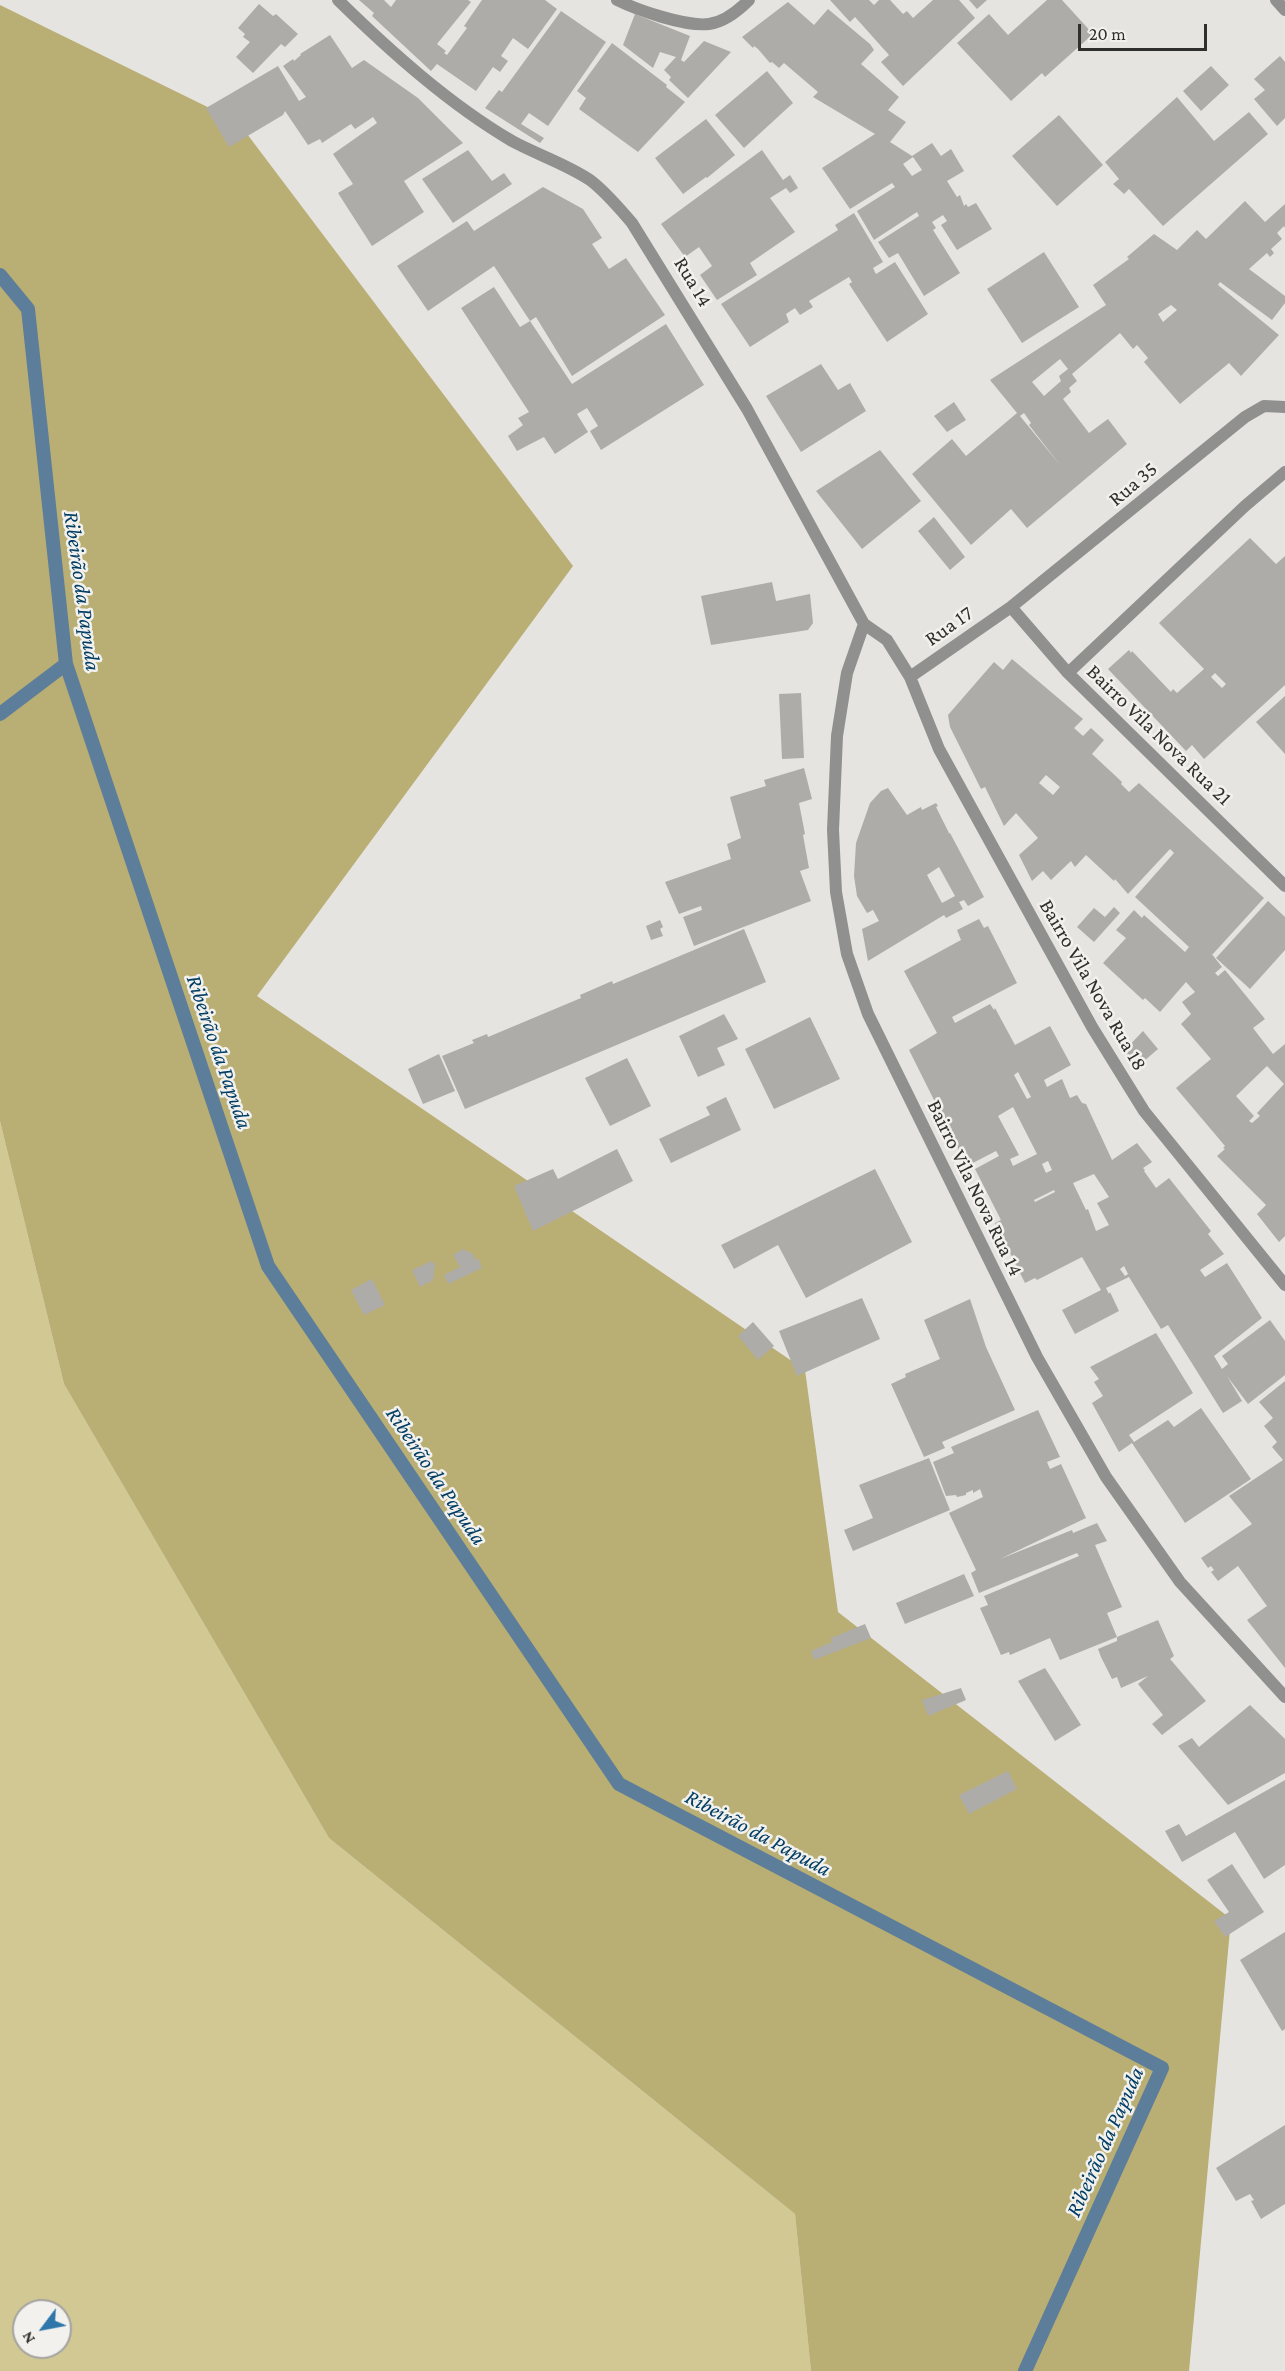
<!DOCTYPE html>
<meta charset="utf-8">
<style>
body{margin:0}
#map{position:relative;width:1285px;height:2371px;overflow:hidden;background:#e5e4e0;font-family:"Crimson Pro",serif}
canvas{display:block}
.north{position:absolute;left:12px;top:2299px;width:60px;height:60px;box-sizing:border-box;background:#f2f1ee;border:2px solid #a4a3a1;border-radius:50%;rotate:238deg;font-size:16px;font-weight:700;line-height:24px;text-align:center;color:#2f2f2d}
.north::after{content:'';display:block;margin:auto;width:21px;height:27px;background:#2f76aa;clip-path:polygon(50% 0,100% 100%,50% 72%,0 100%)}
.scale{position:absolute;left:1078px;top:24px;width:129px;height:27px;box-sizing:border-box;border:3px solid #2f2f2d;border-top:0;padding-left:8px;font-size:18px;line-height:21px;white-space:nowrap;color:#2f2f2d;-webkit-text-stroke:4px #f2f1ee;paint-order:stroke}
</style>
<div id="map">
<canvas width="1285" height="2371"></canvas>
<div class="north">N</div>
<div class="scale">20 m</div>
</div>
<script>
const context = document.querySelector('canvas').getContext('2d');
context.lineJoin = 'round';
function fill(path, color) { context.fillStyle = color; context.fill(path, 'evenodd'); }
function trace(path, color, width, dash) { context.strokeStyle = color; context.lineWidth = width; context.lineCap = dash ? 'butt' : 'round'; context.setLineDash(dash || []); context.stroke(path); }
function drawText(font, color, halo, rows, align = 'center') {
  context.font = font + ' "Crimson Pro",serif'; context.lineWidth = 5; context.setLineDash([]); context.textBaseline = 'middle'; context.strokeStyle = halo; context.fillStyle = color; for (const [text, x, y, turn = 0] of rows) {
    context.save(); context.translate(x, y); context.rotate((+turn || 0) * Math.PI / 180); context.textAlign = isNaN(turn) ? turn : align; if (halo) context.strokeText(text, 0, 0); context.fillText(text, 0, 0); context.restore();
  }
}
const green = new Path2D(`
 M 0,1121 L 64,1384 L 329,1838 L 795,2214 L 811,2371 L 0,2371 ZM 24,2311 L 60,2311 L 60,2347 L 24,2347 Z`);
const forest = new Path2D(`
 M 0,5 L 238,122 L 573,566 L 257,996 L 805,1370 L 838,1612 L 1231,1919 L 1189,2371 L 811,2371 L 795,2214 L 329,1838 L 64,1384 L 0,1121 Z`);
const stream = new Path2D(`
 M 0,275 L 28,309 L 66,664 L 268,1266 L 619,1784 L 1162,2068 L 1025,2371
 M 0,714 L 66,664`);
const building = new Path2D(`
 M 359,0 L 384,0 L 391,7 L 396,0 L 468,0 L 471,2 L 437,44 L 446,51 L 444,53 L 447,55 L 467,28 L 464,26 L 482,0 L 545,0 L 557,9 L 528,49 L 513,38 L 501,56 L 508,61 L 500,72 L 493,67 L 476,91 L 437,64 L 431,71 L 372,16 L 374,13 Z
 M 830,0 L 869,0 L 874,5 L 879,0 L 890,0 L 903,14 L 907,11 L 913,18 L 933,0 L 959,0 L 975,18 L 903,86 L 881,62 L 889,55 L 855,17 L 850,22 Z
 M 969,0 L 987,0 L 977,9 Z
 M 1047,0 L 1062,0 L 1093,34 L 1045,77 L 1042,73 L 1011,101 L 957,43 L 989,14 L 1008,35 Z
 M 788,2 L 814,25 L 828,9 L 870,44 L 874,50 L 861,64 L 899,97 L 888,110 L 906,122 L 890,142 L 912,156 L 932,143 L 941,156 L 951,149 L 964,171 L 947,181 L 957,197 L 960,195 L 964,206 L 966,204 L 968,207 L 976,203 L 992,229 L 957,250 L 941,225 L 947,221 L 943,215 L 932,222 L 936,228 L 933,230 L 960,273 L 924,296 L 898,253 L 889,258 L 878,242 L 919,216 L 917,212 L 874,240 L 857,211 L 895,187 L 892,183 L 850,209 L 822,168 L 875,134 L 813,97 L 818,92 L 784,63 L 779,68 L 772,62 L 770,63 L 758,49 L 754,46 L 753,48 L 742,37 ZM 913,157 L 922,170 L 912,176 L 903,164 Z
 M 259,4 L 273,16 L 276,14 L 298,34 L 285,47 L 281,44 L 253,73 L 236,57 L 250,42 L 243,37 L 245,34 L 238,28 Z
 M 561,11 L 606,42 L 548,126 L 529,113 L 521,124 L 544,138 L 540,143 L 485,108 L 499,90 L 502,92 Z
 M 635,14 L 690,36 L 681,60 L 684,62 L 704,41 L 731,52 L 688,98 L 669,80 L 671,77 L 664,70 L 676,57 L 660,52 L 653,68 L 623,45 Z
 M 330,35 L 352,68 L 364,60 L 418,98 L 463,143 L 404,181 L 424,212 L 372,246 L 338,193 L 353,184 L 333,154 L 377,123 L 373,117 L 355,129 L 351,124 L 322,143 L 320,139 L 308,145 L 285,111 L 283,115 L 229,147 L 206,108 L 278,66 L 299,101 L 306,97 L 283,66 L 293,59 L 294,61 L 301,55 L 300,54 Z
 M 612,43 L 667,85 L 666,87 L 685,102 L 638,152 L 579,109 L 586,98 L 577,91 Z
 M 1280,56 L 1285,62 L 1285,118 L 1277,126 L 1254,99 L 1265,90 L 1254,79 Z
 M 1211,66 L 1229,85 L 1201,111 L 1183,91 Z
 M 767,71 L 793,103 L 744,148 L 715,115 Z
 M 1177,97 L 1214,141 L 1249,112 L 1268,134 L 1163,226 L 1129,189 L 1124,194 L 1113,184 L 1119,179 L 1105,162 Z
 M 1059,115 L 1103,165 L 1057,206 L 1012,156 Z
 M 706,119 L 735,155 L 707,178 L 706,177 L 683,194 L 655,158 Z
 M 468,150 L 492,181 L 504,173 L 512,184 L 453,223 L 422,179 Z
 M 762,150 L 783,180 L 790,175 L 798,188 L 790,193 L 786,188 L 770,198 L 795,232 L 750,263 L 757,275 L 717,300 L 700,275 L 712,266 L 699,247 L 685,257 L 661,224 Z
 M 543,187 L 583,209 L 602,238 L 592,244 L 609,269 L 626,258 L 665,315 L 572,376 L 536,317 L 530,321 L 494,266 L 428,311 L 397,266 L 467,221 L 474,231 Z
 M 1245,201 L 1265,222 L 1285,204 L 1285,228 L 1284,226 L 1277,233 L 1282,239 L 1271,249 L 1274,253 L 1270,257 L 1267,253 L 1249,269 L 1285,296 L 1285,303 L 1272,320 L 1220,282 L 1218,285 L 1279,335 L 1241,376 L 1229,363 L 1180,404 L 1144,362 L 1148,358 L 1137,345 L 1133,349 L 1120,333 L 1072,374 L 1077,381 L 1069,388 L 1071,392 L 1063,399 L 1089,433 L 1108,419 L 1127,444 L 1027,528 L 1011,509 L 971,545 L 912,474 L 952,439 L 966,456 L 1017,413 L 990,380 L 1106,305 L 1093,285 L 1129,259 L 1127,257 L 1154,234 L 1177,250 L 1197,230 L 1206,239 ZM 1171,305 L 1177,310 L 1163,322 L 1158,314 ZM 1060,359 L 1068,369 L 1059,376 L 1061,381 L 1044,396 L 1032,382 ZM 1024,413 L 1031,423 L 1029,425 L 1060,465 L 1020,416 Z
 M 854,213 L 883,262 L 873,268 L 876,274 L 895,262 L 928,314 L 887,342 L 849,284 L 852,282 L 849,277 L 809,301 L 813,307 L 800,315 L 795,308 L 786,314 L 789,322 L 750,347 L 721,304 L 838,230 L 835,225 Z
 M 1044,252 L 1079,307 L 1022,343 L 987,289 Z
 M 494,287 L 520,327 L 530,321 L 572,384 L 666,324 L 704,385 L 601,450 L 590,431 L 598,426 L 587,408 L 577,414 L 588,432 L 555,454 L 544,437 L 517,451 L 508,436 L 523,425 L 518,418 L 529,412 L 461,308 Z
 M 821,364 L 838,390 L 850,383 L 866,411 L 801,452 L 766,396 Z
 M 954,402 L 966,420 L 947,432 L 934,416 Z
 M 880,450 L 921,501 L 862,549 L 816,491 Z
 M 934,517 L 965,557 L 950,570 L 918,531 Z
 M 1250,538 L 1276,564 L 1285,556 L 1285,685 L 1204,759 L 1192,745 L 1186,751 L 1108,669 L 1129,650 L 1131,653 L 1132,651 L 1171,692 L 1173,689 L 1177,693 L 1204,669 L 1159,623 ZM 1215,673 L 1226,684 L 1222,688 L 1211,677 Z
 M 772,582 L 776,601 L 810,594 L 813,623 L 808,630 L 711,645 L 701,596 Z
 M 1012,659 L 1083,719 L 1074,728 L 1083,736 L 1091,728 L 1104,740 L 1092,754 L 1122,782 L 1121,784 L 1129,792 L 1139,783 L 1264,898 L 1212,955 L 1211,953 L 1222,967 L 1215,973 L 1218,976 L 1225,970 L 1265,1019 L 1253,1028 L 1273,1054 L 1285,1044 L 1285,1236 L 1279,1242 L 1257,1214 L 1266,1205 L 1217,1156 L 1225,1149 L 1223,1148 L 1225,1146 L 1176,1088 L 1211,1059 L 1181,1024 L 1191,1014 L 1182,1002 L 1195,992 L 1186,982 L 1160,1012 L 1145,998 L 1143,1000 L 1103,963 L 1126,938 L 1116,930 L 1134,910 L 1142,918 L 1144,915 L 1185,952 L 1189,947 L 1135,897 L 1174,853 L 1170,849 L 1128,894 L 1115,879 L 1114,881 L 1086,855 L 1075,867 L 1071,861 L 1051,880 L 1043,871 L 1032,881 L 1019,855 L 1038,838 L 1016,813 L 1004,826 L 985,787 L 981,789 L 950,727 L 948,715 L 994,662 L 1003,670 ZM 1046,775 L 1060,787 L 1053,795 L 1039,783 ZM 1267,1066 L 1284,1084 L 1257,1113 L 1260,1116 L 1252,1123 L 1249,1121 L 1254,1116 L 1236,1096 Z
 M 801,693 L 804,758 L 782,759 L 779,694 Z
 M 1285,696 L 1285,754 L 1256,722 Z
 M 804,768 L 812,799 L 799,803 L 805,834 L 803,835 L 809,868 L 800,871 L 811,901 L 694,946 L 683,917 L 702,910 L 701,906 L 679,914 L 665,882 L 731,859 L 727,844 L 741,838 L 730,797 L 766,786 L 764,780 Z
 M 888,788 L 907,815 L 921,807 L 922,810 L 936,803 L 938,806 L 936,807 L 949,833 L 946,834 L 950,833 L 984,897 L 968,906 L 964,900 L 959,902 L 963,909 L 946,918 L 944,915 L 868,961 L 862,929 L 879,921 L 873,910 L 867,913 L 857,896 L 854,876 L 856,843 L 870,803 L 881,791 ZM 939,867 L 955,896 L 942,903 L 927,875 Z
 M 1268,901 L 1285,917 L 1285,950 L 1250,989 L 1216,958 Z
 M 1114,907 L 1120,913 L 1094,942 L 1077,927 L 1094,908 L 1105,917 Z
 M 979,919 L 984,928 L 988,926 L 1017,983 L 952,1017 L 955,1023 L 990,1004 L 994,1010 L 995,1008 L 1015,1045 L 1050,1026 L 1071,1065 L 1044,1080 L 1047,1087 L 1062,1079 L 1070,1098 L 1077,1095 L 1082,1103 L 1086,1104 L 1112,1160 L 1137,1143 L 1152,1162 L 1143,1168 L 1145,1170 L 1144,1171 L 1156,1188 L 1169,1178 L 1211,1231 L 1208,1234 L 1224,1254 L 1200,1270 L 1205,1277 L 1227,1263 L 1262,1318 L 1214,1356 L 1222,1369 L 1228,1364 L 1222,1356 L 1270,1320 L 1285,1341 L 1285,1375 L 1248,1404 L 1227,1376 L 1242,1401 L 1223,1413 L 1168,1325 L 1161,1329 L 1129,1277 L 1106,1288 L 1109,1294 L 1110,1292 L 1119,1311 L 1075,1334 L 1062,1310 L 1101,1290 L 1082,1257 L 1037,1280 L 1035,1278 L 1025,1283 L 995,1223 L 1001,1220 L 975,1169 L 999,1156 L 996,1151 L 967,1166 L 909,1050 L 937,1033 L 904,971 L 961,940 L 957,930 ZM 1018,1072 L 1031,1097 L 1027,1099 L 1014,1075 ZM 1013,1107 L 1037,1154 L 1013,1166 L 1010,1159 L 1019,1155 L 998,1116 ZM 1048,1161 L 1052,1170 L 1046,1173 L 1042,1164 ZM 1094,1174 L 1109,1197 L 1097,1203 L 1109,1225 L 1096,1231 L 1088,1209 L 1086,1210 L 1073,1183 ZM 1054,1190 L 1055,1192 L 1035,1202 L 1034,1200 ZM 1124,1266 L 1128,1274 L 1125,1276 L 1120,1269 Z
 M 660,920 L 663,927 L 660,929 L 663,936 L 651,940 L 646,926 Z
 M 744,929 L 766,982 L 465,1109 L 442,1056 L 474,1043 L 472,1040 L 487,1034 L 488,1037 L 581,998 L 580,995 L 612,981 L 613,984 Z
 M 724,1014 L 738,1039 L 717,1048 L 725,1065 L 698,1077 L 679,1036 Z
 M 810,1017 L 840,1079 L 774,1109 L 745,1049 Z
 M 1143,1031 L 1158,1049 L 1137,1067 L 1124,1051 Z
 M 439,1054 L 455,1091 L 423,1104 L 408,1069 Z
 M 627,1058 L 651,1106 L 610,1126 L 585,1078 Z
 M 726,1097 L 741,1130 L 671,1163 L 659,1139 L 710,1115 L 706,1107 Z
 M 617,1149 L 633,1181 L 533,1231 L 514,1186 L 553,1169 L 558,1179 Z
 M 875,1169 L 912,1242 L 806,1298 L 778,1245 L 734,1269 L 721,1245 Z
 M 463,1249 L 473,1254 L 475,1260 L 478,1258 L 482,1268 L 448,1284 L 444,1275 L 460,1267 L 453,1255 Z
 M 432,1261 L 435,1265 L 433,1280 L 420,1287 L 412,1270 Z
 M 372,1279 L 385,1305 L 364,1315 L 351,1290 Z
 M 862,1298 L 880,1339 L 797,1376 L 779,1331 Z
 M 970,1299 L 986,1347 L 1015,1410 L 942,1442 L 945,1448 L 924,1457 L 891,1384 L 906,1377 L 905,1374 L 940,1359 L 924,1320 Z
 M 753,1322 L 774,1346 L 758,1360 L 738,1336 Z
 M 1156,1333 L 1193,1393 L 1129,1435 L 1134,1442 L 1168,1420 L 1174,1427 L 1201,1408 L 1251,1479 L 1185,1523 L 1132,1443 L 1119,1452 L 1092,1403 L 1103,1396 L 1094,1382 L 1099,1379 L 1090,1367 Z
 M 1285,1381 L 1285,1668 L 1247,1620 L 1267,1606 L 1238,1566 L 1218,1581 L 1211,1572 L 1214,1570 L 1211,1566 L 1208,1568 L 1201,1558 L 1252,1524 L 1229,1496 L 1283,1460 L 1272,1447 L 1277,1442 L 1264,1426 L 1273,1418 L 1259,1402 Z
 M 1038,1410 L 1060,1457 L 1047,1462 L 1050,1469 L 1061,1464 L 1086,1518 L 1000,1559 L 1072,1530 L 1073,1533 L 1097,1523 L 1107,1541 L 1095,1545 L 1122,1607 L 1107,1613 L 1117,1637 L 1158,1620 L 1174,1656 L 1170,1659 L 1206,1701 L 1162,1735 L 1152,1724 L 1163,1715 L 1138,1684 L 1148,1676 L 1121,1688 L 1117,1677 L 1112,1679 L 1101,1657 L 1098,1649 L 1117,1641 L 1117,1637 L 1060,1660 L 1050,1638 L 1010,1655 L 1009,1652 L 1001,1655 L 980,1608 L 988,1605 L 984,1596 L 1079,1556 L 1077,1553 L 979,1593 L 971,1573 L 976,1570 L 949,1513 L 983,1497 L 980,1489 L 973,1493 L 973,1490 L 966,1493 L 966,1495 L 957,1497 L 956,1495 L 946,1496 L 933,1462 L 954,1453 L 951,1447 Z
 M 929,1458 L 950,1510 L 853,1551 L 844,1530 L 873,1518 L 859,1485 Z
 M 964,1574 L 974,1596 L 905,1624 L 896,1603 Z
 M 865,1624 L 871,1638 L 814,1660 L 811,1651 L 832,1642 L 831,1638 Z
 M 1045,1668 L 1081,1725 L 1055,1741 L 1018,1681 Z
 M 961,1688 L 966,1700 L 928,1716 L 922,1700 Z
 M 1250,1705 L 1285,1739 L 1285,1773 L 1228,1805 L 1178,1746 L 1192,1738 L 1199,1747 Z
 M 1008,1771 L 1017,1789 L 969,1814 L 959,1795 Z
 M 1285,1780 L 1285,1865 L 1264,1879 L 1235,1832 L 1182,1862 L 1165,1831 L 1179,1824 L 1186,1836 Z
 M 1232,1864 L 1264,1912 L 1225,1937 L 1214,1921 L 1229,1912 L 1207,1880 Z
 M 1285,1932 L 1285,2029 L 1282,2031 L 1240,1960 Z
 M 1285,2125 L 1285,2204 L 1261,2219 L 1251,2201 L 1254,2200 L 1250,2194 L 1236,2201 L 1216,2168 Z`);
const street = new Path2D(`
 M 338,0 C 390,51 449,104 512,141 C 538,155 566,164 590,180 C 606,192 619,208 632,223 L 747,409 L 864,624 L 887,640 L 910,677 L 939,749 L 1092,1027 L 1144,1111 L 1285,1285
 M 617,0 C 637,10 686,27 709,24 C 724,22 739,10 749,0
 M 1276,0 L 1285,10
 M 1011,607 L 1068,673 L 1285,886
 M 864,624 L 847,673 L 837,736 L 833,830 L 836,892 L 847,954 L 868,1014 L 1037,1357 L 1106,1477 L 1180,1582 L 1285,1697
 M 1068,673 L 1245,506 L 1285,472
 M 910,677 L 1011,607 L 1245,417 L 1264,406 L 1285,407`);
const streetNames = [
 ["Rua 14",693,282,59],
 ["Rua 35",1133,484,-40],
 ["Rua 17",949,626,-35],
 ["Bairro Vila Nova Rua 21",1159,735,44],
 ["Bairro Vila Nova Rua 18",1093,985,60],
 ["Bairro Vila Nova Rua 14",975,1188,64]
];
const waterNames = [
 ["Ribeirão da Papuda",82,591,82],
 ["Ribeirão da Papuda",219,1052,71],
 ["Ribeirão da Papuda",436,1476,56],
 ["Ribeirão da Papuda",758,1833,28],
 ["Ribeirão da Papuda",1105,2142,-66]
];
fill(green, '#d1c893');
fill(forest, '#b9ae74');
trace(stream, '#5c7e9a', 14);
fill(building, '#adaca9');
trace(street, '#90908e', 12);
drawText('21px', '#2f2f2d', '#f2f1ee', streetNames);
drawText('italic 22px', '#023e64', '#f2f1ee', waterNames);
</script>
